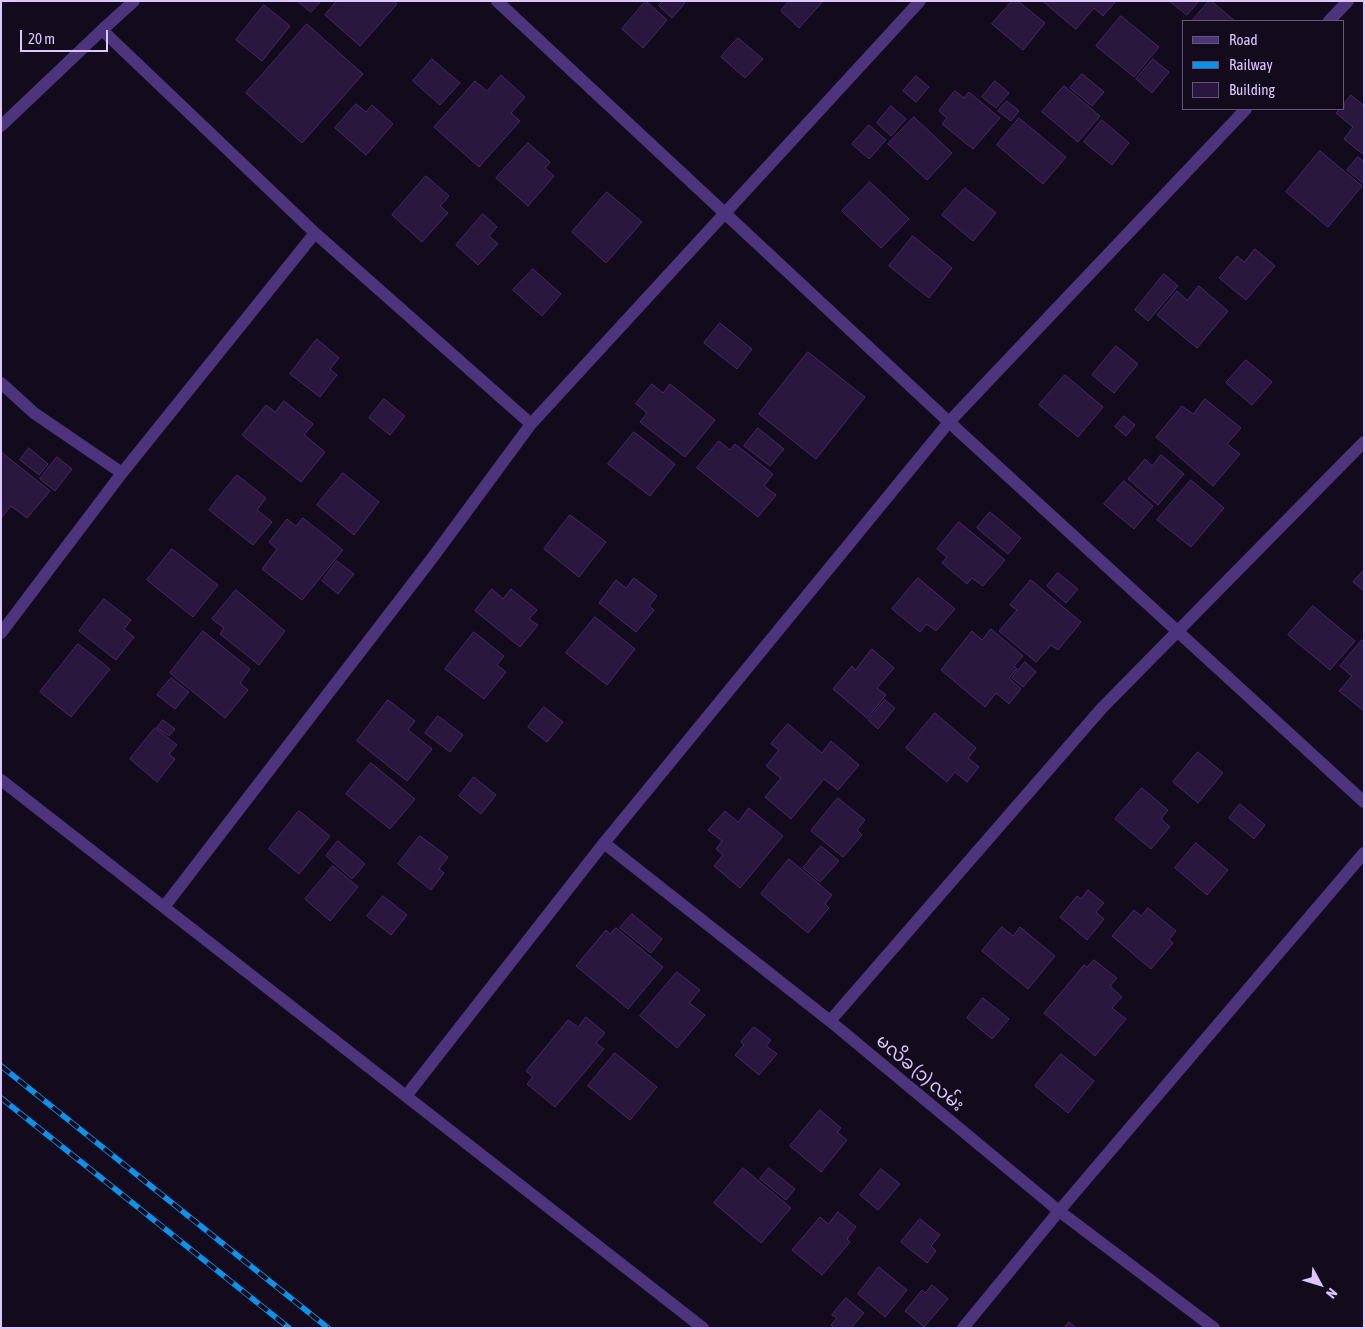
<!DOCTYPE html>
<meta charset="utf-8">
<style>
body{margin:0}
#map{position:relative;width:1365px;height:1329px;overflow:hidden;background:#130b1c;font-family:"Asap Condensed",sans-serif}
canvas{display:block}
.frame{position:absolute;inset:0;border:2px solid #dcc6ff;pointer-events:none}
.legend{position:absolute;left:1182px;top:20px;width:162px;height:90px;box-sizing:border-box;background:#130b1c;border:1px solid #635677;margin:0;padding:6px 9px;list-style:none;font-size:15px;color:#dcc6ff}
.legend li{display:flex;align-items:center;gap:10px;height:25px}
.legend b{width:25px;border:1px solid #635677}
.north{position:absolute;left:1295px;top:1259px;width:50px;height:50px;-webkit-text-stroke:4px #130b1c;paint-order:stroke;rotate:129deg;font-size:14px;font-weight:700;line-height:20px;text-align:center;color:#dcc6ff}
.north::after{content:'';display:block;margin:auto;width:18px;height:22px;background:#dcc6ff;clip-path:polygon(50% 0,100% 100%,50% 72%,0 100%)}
.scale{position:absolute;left:20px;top:30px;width:88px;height:22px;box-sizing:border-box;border:2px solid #dcc6ff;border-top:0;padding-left:6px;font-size:15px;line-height:18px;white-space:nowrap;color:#dcc6ff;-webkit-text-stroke:4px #130b1c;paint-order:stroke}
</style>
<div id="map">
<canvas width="1365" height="1329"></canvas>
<div class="frame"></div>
<ul class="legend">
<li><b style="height:6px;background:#4c357c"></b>Road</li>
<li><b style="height:6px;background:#0095f1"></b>Railway</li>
<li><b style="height:14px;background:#29173d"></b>Building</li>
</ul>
<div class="north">N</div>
<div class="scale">20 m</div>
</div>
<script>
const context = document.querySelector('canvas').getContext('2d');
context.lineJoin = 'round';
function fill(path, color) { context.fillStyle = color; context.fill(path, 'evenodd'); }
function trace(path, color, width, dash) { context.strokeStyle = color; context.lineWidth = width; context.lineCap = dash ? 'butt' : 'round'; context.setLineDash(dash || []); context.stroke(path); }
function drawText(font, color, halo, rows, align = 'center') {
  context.font = font + ' "Asap Condensed","Noto Sans Myanmar",sans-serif'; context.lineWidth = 4.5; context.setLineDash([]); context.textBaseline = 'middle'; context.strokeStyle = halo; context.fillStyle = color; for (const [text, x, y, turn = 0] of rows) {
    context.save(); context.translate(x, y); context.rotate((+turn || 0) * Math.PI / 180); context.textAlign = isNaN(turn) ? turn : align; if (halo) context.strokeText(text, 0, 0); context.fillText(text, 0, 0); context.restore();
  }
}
const building = new Path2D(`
 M 298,1 L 321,1 L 311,12 Z
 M 337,1 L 393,1 L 397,4 L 360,46 L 325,15 Z
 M 646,1 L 667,20 L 643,48 L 622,29 Z
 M 663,1 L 683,1 L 685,3 L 672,18 L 659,6 Z
 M 789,1 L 823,1 L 799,28 L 781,11 Z
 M 1012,1 L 1018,1 L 1045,23 L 1023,50 L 992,24 Z
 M 1043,1 L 1116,1 L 1103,16 L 1094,8 L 1076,29 Z
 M 1170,1 L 1199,1 L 1187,15 Z
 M 1209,1 L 1211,1 L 1235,21 L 1192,21 Z
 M 264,5 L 290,26 L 262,61 L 236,40 Z
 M 1121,16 L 1159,47 L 1134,77 L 1096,46 Z
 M 307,24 L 363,74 L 302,143 L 246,93 Z
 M 738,38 L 763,59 L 745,78 L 721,57 Z
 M 432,59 L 460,83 L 440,105 L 413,81 Z
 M 1153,59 L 1169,72 L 1152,93 L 1136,79 Z
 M 1082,74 L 1104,92 L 1092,106 L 1070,88 Z
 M 501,75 L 525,97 L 511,113 L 520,121 L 479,167 L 434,127 L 475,81 L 487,91 Z
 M 916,76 L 929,87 L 916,102 L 903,91 Z
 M 995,81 L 1009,93 L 996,108 L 982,97 Z
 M 1064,86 L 1100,116 L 1078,142 L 1042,112 Z
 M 955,91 L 964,98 L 969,92 L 1000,118 L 973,149 L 942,124 L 947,118 L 939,111 Z
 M 1351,95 L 1364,106 L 1364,155 L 1344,139 L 1353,127 L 1336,113 L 1340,109 L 1344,109 L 1344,104 Z
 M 1007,101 L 1019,111 L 1011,121 L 998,111 Z
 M 356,104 L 366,112 L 372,105 L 393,124 L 366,155 L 335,128 Z
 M 891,106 L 906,119 L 891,136 L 877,123 Z
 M 914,117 L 952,153 L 927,180 L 888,144 Z
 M 1019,118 L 1066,157 L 1043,184 L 997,145 Z
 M 1102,120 L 1129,143 L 1112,165 L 1084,142 Z
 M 869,125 L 886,140 L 869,159 L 852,144 Z
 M 528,143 L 550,162 L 545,168 L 554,176 L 528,206 L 496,178 Z
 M 1320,151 L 1362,186 L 1328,227 L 1286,192 Z
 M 1358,157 L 1364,162 L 1364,184 L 1347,170 Z
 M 426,176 L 449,196 L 440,206 L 448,213 L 422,242 L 392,215 Z
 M 870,182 L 909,219 L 881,248 L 842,211 Z
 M 965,188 L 996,213 L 973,241 L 942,215 Z
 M 607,192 L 642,222 L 606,263 L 572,232 Z
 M 483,214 L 497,227 L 489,236 L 498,244 L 478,265 L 456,245 Z
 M 913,236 L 952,268 L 929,298 L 889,266 Z
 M 1255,249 L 1275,266 L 1246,300 L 1219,278 L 1237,256 L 1244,262 Z
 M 533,269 L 561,294 L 542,316 L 513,290 Z
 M 1164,274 L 1178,286 L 1148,321 L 1135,310 Z
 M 1199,286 L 1228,311 L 1197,348 L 1157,315 L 1177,291 L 1187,300 Z
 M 720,323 L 752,349 L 737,369 L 704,343 Z
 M 317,339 L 339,358 L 330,369 L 337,375 L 320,397 L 290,374 Z
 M 1116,346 L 1138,364 L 1114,393 L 1092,375 Z
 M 808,352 L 865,397 L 816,459 L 759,414 Z
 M 1246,360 L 1272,382 L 1252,405 L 1226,383 Z
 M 1065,375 L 1103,407 L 1078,437 L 1039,405 Z
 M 652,384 L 663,393 L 670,384 L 715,420 L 685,457 L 640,422 L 647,413 L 636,404 Z
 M 384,399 L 405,416 L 390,435 L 369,418 Z
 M 1205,399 L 1241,428 L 1227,444 L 1240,454 L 1213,486 L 1156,437 L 1182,406 L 1193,414 Z
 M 284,401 L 313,424 L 304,435 L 325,452 L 301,482 L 242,435 L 266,405 L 275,412 Z
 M 1124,416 L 1135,425 L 1126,436 L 1115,427 Z
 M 758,428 L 784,449 L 770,466 L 744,446 Z
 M 634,432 L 675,464 L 650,496 L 608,464 Z
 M 719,441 L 730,450 L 735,444 L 773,474 L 764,486 L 776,495 L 758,517 L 697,468 Z
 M 29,448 L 48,464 L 39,475 L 20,460 Z
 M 1,452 L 50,491 L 27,518 L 11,506 L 1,518 Z
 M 1161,455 L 1184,474 L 1158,505 L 1128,479 L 1145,459 L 1152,466 Z
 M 57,457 L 72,469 L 55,491 L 40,479 Z
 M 343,473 L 379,502 L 354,535 L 317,505 Z
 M 237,475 L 266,498 L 257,510 L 272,522 L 253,545 L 209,510 Z
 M 1191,480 L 1224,508 L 1191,547 L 1157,520 Z
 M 1124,481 L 1153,506 L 1134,529 L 1104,504 Z
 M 990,512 L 1021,538 L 1008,554 L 977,528 Z
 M 570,515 L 606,542 L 579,577 L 544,549 Z
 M 303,518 L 343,550 L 302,600 L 262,569 L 277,549 L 269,542 L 287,519 L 296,526 Z
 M 959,522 L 1005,560 L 983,586 L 972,578 L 967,584 L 942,563 L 947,557 L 937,549 Z
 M 172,549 L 218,585 L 193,617 L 147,580 Z
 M 337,561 L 354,574 L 338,594 L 322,581 Z
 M 1364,570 L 1364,591 L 1353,582 Z
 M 1058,573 L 1078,589 L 1066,603 L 1047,586 Z
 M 634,578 L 657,596 L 649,606 L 654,610 L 636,632 L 599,603 L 616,580 L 626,588 Z
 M 918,578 L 955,609 L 936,631 L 927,624 L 920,632 L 892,609 Z
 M 1031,580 L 1081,622 L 1058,650 L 1051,645 L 1036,662 L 999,631 L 1017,610 L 1010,605 Z
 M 492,589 L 503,599 L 511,589 L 537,610 L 529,619 L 538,625 L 520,647 L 475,611 Z
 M 236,590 L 285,631 L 259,665 L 220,634 L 224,628 L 212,619 Z
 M 104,599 L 131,620 L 124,629 L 134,637 L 116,660 L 79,631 Z
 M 1313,606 L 1355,641 L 1330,670 L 1288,635 Z
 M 595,617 L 635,649 L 607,685 L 566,653 Z
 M 991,629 L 1023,656 L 1014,666 L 1017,669 L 1009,678 L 1021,689 L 1009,704 L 996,693 L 985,707 L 941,670 L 972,631 L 982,640 Z
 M 203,631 L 250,669 L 240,683 L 248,690 L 225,718 L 170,673 Z
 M 474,632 L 504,656 L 497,665 L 506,672 L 484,699 L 445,669 Z
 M 1362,640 L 1364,642 L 1364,711 L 1339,691 L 1352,676 L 1340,666 Z
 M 78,644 L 110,669 L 71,717 L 40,692 Z
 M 872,649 L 894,668 L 877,688 L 886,695 L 867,718 L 833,689 L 852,666 L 855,670 Z
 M 1025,662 L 1036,672 L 1023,687 L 1012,678 Z
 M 171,678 L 189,692 L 175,709 L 157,695 Z
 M 388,700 L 415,721 L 408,730 L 432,749 L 407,781 L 357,741 Z
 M 885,700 L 895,708 L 878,729 L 868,720 Z
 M 544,707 L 563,722 L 547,742 L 528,727 Z
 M 935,713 L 976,748 L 968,758 L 979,767 L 967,782 L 955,772 L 947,782 L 906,748 Z
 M 438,716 L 463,735 L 450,752 L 425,733 Z
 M 163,720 L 175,729 L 169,736 L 157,728 Z
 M 788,724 L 822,753 L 831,741 L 859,765 L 838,790 L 824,779 L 791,819 L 765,797 L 781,778 L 766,766 L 779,750 L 771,744 Z
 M 155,728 L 177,745 L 169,754 L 175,759 L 157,782 L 130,759 Z
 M 1198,752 L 1223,773 L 1198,803 L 1173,782 Z
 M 371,763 L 415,799 L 390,829 L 346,794 Z
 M 474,777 L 496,795 L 481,814 L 459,796 Z
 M 1142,788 L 1168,810 L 1161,819 L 1170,827 L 1151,849 L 1115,819 Z
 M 838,798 L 865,820 L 857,830 L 862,835 L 843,857 L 811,831 Z
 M 1240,804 L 1265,825 L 1254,839 L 1229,818 Z
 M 749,808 L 783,836 L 740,888 L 714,866 L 723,855 L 716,849 L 722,841 L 708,830 L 725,811 L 738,822 Z
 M 299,811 L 330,836 L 299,874 L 269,849 Z
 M 420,836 L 448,857 L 439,869 L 444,873 L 431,890 L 398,864 Z
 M 338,841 L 365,864 L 352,879 L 326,856 Z
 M 1196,843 L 1228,870 L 1207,895 L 1175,868 Z
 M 821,846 L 839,861 L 820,882 L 803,868 Z
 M 789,859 L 832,895 L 825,904 L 829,908 L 808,933 L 761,894 Z
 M 333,866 L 358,887 L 330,921 L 305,899 Z
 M 1088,890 L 1104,903 L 1096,912 L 1104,919 L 1087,940 L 1060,917 L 1077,896 L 1081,899 Z
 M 383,896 L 407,915 L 391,935 L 367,916 Z
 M 1148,908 L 1176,931 L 1169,940 L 1173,943 L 1151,969 L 1112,936 L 1134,910 L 1141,916 Z
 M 632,914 L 662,939 L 651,953 L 620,928 Z
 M 1002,927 L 1013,936 L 1020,927 L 1055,956 L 1028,989 L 982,951 Z
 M 616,928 L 663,967 L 628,1009 L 576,966 L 606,930 L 610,934 Z
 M 1094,960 L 1117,978 L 1110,986 L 1122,997 L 1112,1008 L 1126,1019 L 1095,1056 L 1044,1013 L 1084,965 L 1087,967 Z
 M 677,972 L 700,990 L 689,1003 L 705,1015 L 677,1048 L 640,1016 Z
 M 983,998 L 1009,1019 L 992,1039 L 967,1018 Z
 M 586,1017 L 605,1033 L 596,1043 L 604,1049 L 555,1107 L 527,1084 L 533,1077 L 526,1071 L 568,1020 L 578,1027 Z
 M 754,1027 L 771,1040 L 766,1046 L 777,1054 L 759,1075 L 735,1055 L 744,1045 L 741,1042 Z
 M 615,1053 L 657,1087 L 630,1120 L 588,1086 Z
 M 1061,1054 L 1094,1081 L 1068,1113 L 1035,1086 Z
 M 820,1110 L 841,1128 L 837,1132 L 847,1140 L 821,1172 L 790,1146 Z
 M 743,1168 L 791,1208 L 761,1243 L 714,1203 Z
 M 769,1168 L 795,1189 L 786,1200 L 760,1179 Z
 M 881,1169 L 900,1184 L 878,1210 L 860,1195 Z
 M 838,1212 L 856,1227 L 847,1239 L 850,1242 L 822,1275 L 792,1250 L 820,1217 L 828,1224 Z
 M 920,1219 L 940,1235 L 931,1246 L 936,1251 L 927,1263 L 901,1242 Z
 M 879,1267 L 907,1290 L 885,1317 L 858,1294 Z
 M 932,1285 L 948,1299 L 924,1327 L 905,1311 L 922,1290 L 925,1293 Z
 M 846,1298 L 864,1313 L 851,1328 L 834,1328 L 831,1325 L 837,1318 L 832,1315 Z
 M 1069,1322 L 1076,1328 L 1065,1328 Z`);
const minor = new Path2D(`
 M 497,1 L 949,422 L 1364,802
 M 1329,21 L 1348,1
 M 102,30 L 315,233 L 531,424
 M 1,126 L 102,30 L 134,1
 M 1,383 L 34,413 L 122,473
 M 1,633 L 122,473 L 315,233
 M 1,780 L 703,1328
 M 604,843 L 830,1021 L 1059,1211 L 1214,1328
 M 164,907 L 433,557 L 531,424 L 920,1
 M 830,1021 L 1102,708 L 1364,442
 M 406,1096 L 604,843 L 949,422 L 1246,109
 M 963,1328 L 1059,1211 L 1364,853`);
const rail = new Path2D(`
 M 1,1066 L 328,1328
 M 1,1098 L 289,1328`);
const streetNames = [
 ["မလိခ (၁) လမ်း",920,1073,40]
];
fill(building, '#29173d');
trace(building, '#482969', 1);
trace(minor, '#4c357c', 12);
trace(rail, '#0095f1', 5.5);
trace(rail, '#130b1c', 4, [11]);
drawText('18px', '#dcc6ff', '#130b1c', streetNames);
</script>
